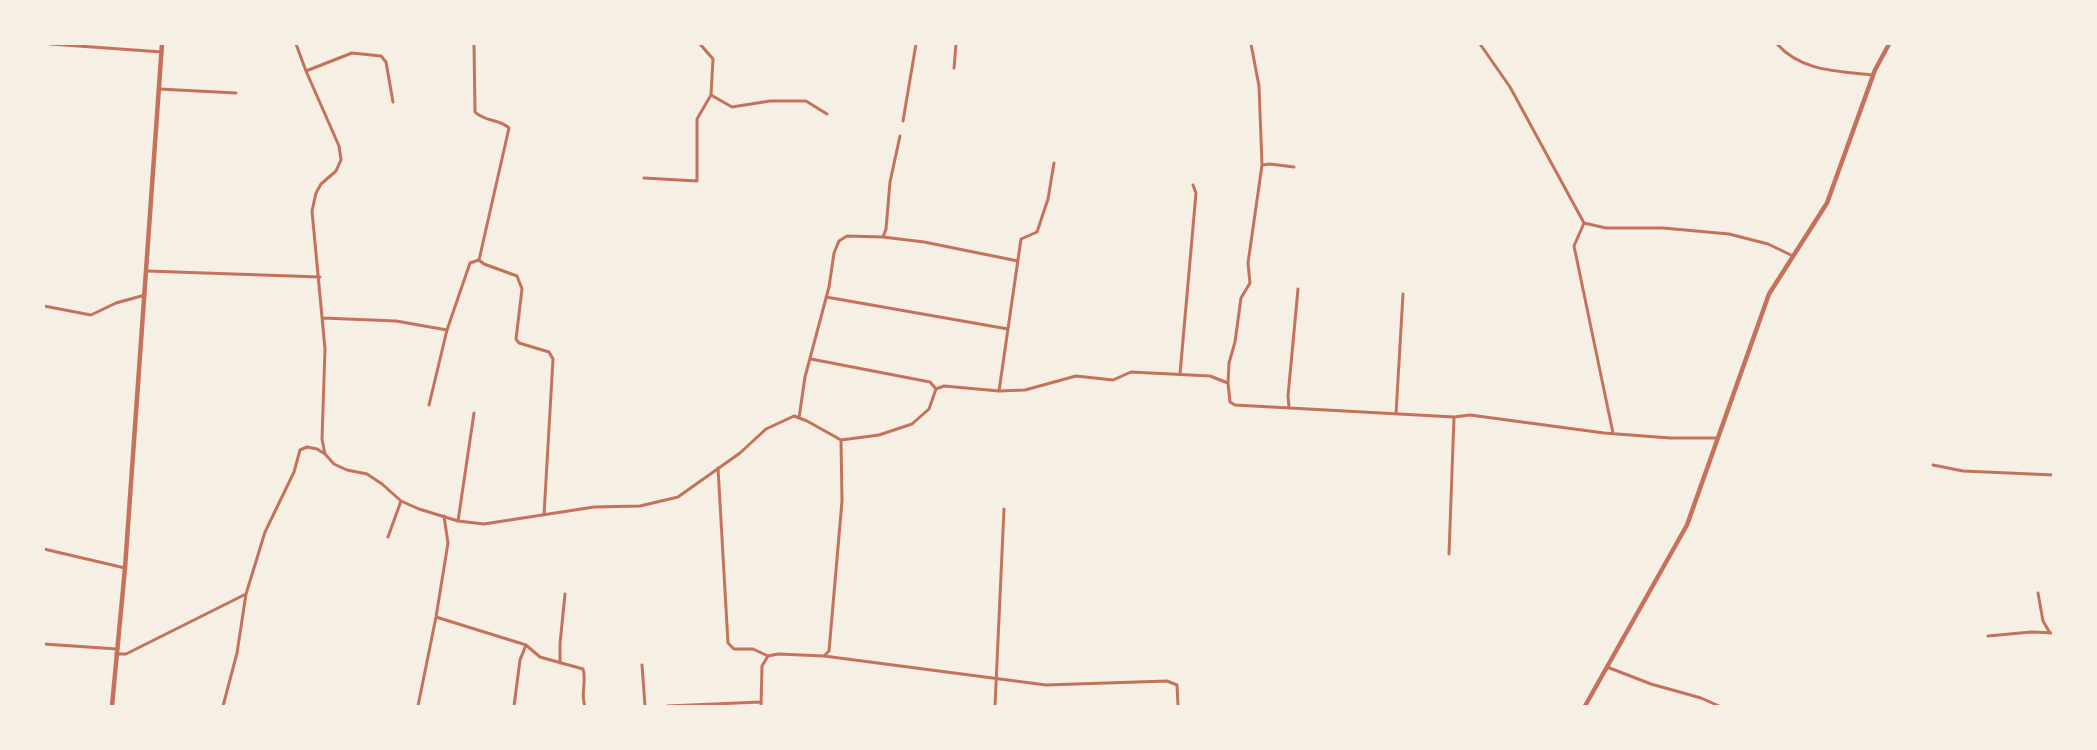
<!DOCTYPE html>
<style>
body{margin:0}
#map{position:relative;width:2097px;height:750px;overflow:hidden;background:#f6efe4;font-family:Lato,sans-serif}
canvas{display:block}
.frame{position:absolute;inset:0;border:45px solid #f6efe4;pointer-events:none}
</style>
<div id="map">
<canvas width="2097" height="750"></canvas>
<div class="frame"></div>
</div>
<script>
const context = document.querySelector('canvas').getContext('2d');
context.lineJoin = 'round';
function trace(path, color, width, dash) { context.strokeStyle = color; context.lineWidth = width; context.lineCap = dash ? 'butt' : 'round'; context.setLineDash(dash || []); context.stroke(path); }
const minor = new Path2D(`
 M 50,44 L 162,52
 M 296,44 L 306,71 L 339,146 L 341,160 L 336,171 L 321,184 L 316,193 L 312,211 L 325,349 L 322,439 L 325,454
 M 474,44 L 475,112 C 485,122 500,119 509,128 L 479,260 L 484,264 L 517,276 L 522,289 L 516,339 L 519,343 L 549,352 L 553,359 L 544,515
 M 1251,44 L 1259,86 L 1262,165
 M 1480,44 L 1510,87 L 1584,223 L 1574,246 L 1613,433
 M 1777,44 C 1802,72 1838,71 1873,75
 M 954,68 L 956,44
 M 306,71 L 352,53 L 381,56 L 386,62 L 393,102
 M 159,89 L 236,93
 M 711,95 L 732,107 L 770,101 L 806,101 L 827,114
 M 903,121 L 916,44
 M 644,178 L 697,181 L 697,119 L 711,95 L 713,59 L 700,44
 M 1584,223 L 1606,228 L 1663,228 L 1729,234 L 1768,244 L 1793,256
 M 883,237 L 924,242 L 1018,261
 M 147,271 L 320,277
 M 826,297 L 1008,329
 M 44,306 L 91,315 L 116,303 L 145,295
 M 323,318 L 396,321 L 447,330
 M 811,359 L 930,382 L 936,389
 M 1180,374 L 1196,193 L 1193,185
 M 1228,383 L 1229,363 L 1235,342 L 1241,298 L 1250,283 L 1248,263 L 1262,165 L 1270,164 L 1294,167
 M 999,391 L 1021,239 L 1037,232 L 1048,199 L 1054,163
 M 429,405 L 447,330 L 470,263 L 479,260
 M 1289,407 L 1288,396 L 1298,289
 M 1396,414 L 1403,294
 M 799,418 L 805,377 L 829,287 L 834,253 L 839,241 L 847,236 L 883,237 L 886,229 L 890,182 L 900,136
 M 1933,465 L 1963,471 L 2054,475
 M 718,468 L 728,643 L 734,649 L 753,649 L 768,656
 M 458,521 L 474,413
 M 388,537 L 401,501
 M 44,549 L 125,568
 M 1449,554 L 1454,417
 M 2038,593 L 2043,621 L 2050,633
 M 436,617 L 526,645 L 540,657 L 583,669 C 587,682 580,694 585,706
 M 1988,636 L 2031,632 L 2054,633
 M 44,644 L 117,649
 M 116,654 L 126,654 L 246,594 L 265,532 L 294,472 L 300,450 L 307,447 L 317,449 L 325,454 L 334,464 L 347,470 L 367,474 L 382,484 L 401,501 L 419,509 L 458,521 L 484,524 L 594,507 L 640,506 L 678,497 L 740,453 L 766,429 L 794,416 L 807,421 L 841,440 L 879,435 L 912,424 L 929,409 L 936,389 L 944,386 L 999,391 L 1025,390 L 1076,376 L 1113,380 L 1131,372 L 1210,376 L 1228,383 L 1230,402 L 1235,405 L 1454,417 L 1470,415 L 1604,433 L 1670,438 L 1718,438
 M 824,656 L 1046,685 L 1167,681 L 1177,685 L 1178,706
 M 560,663 L 560,644 L 565,594
 M 642,665 L 645,706
 M 1607,667 L 1651,684 L 1701,698 L 1719,706
 M 223,706 L 237,653 L 246,594
 M 418,706 L 436,617 L 448,543 L 444,516
 M 514,706 L 520,660 L 526,645
 M 667,706 L 761,702
 M 761,706 L 762,666 L 768,656 L 778,654 L 824,656 L 829,651 L 842,501 L 841,440
 M 995,706 L 1004,509`);
const tertiary = new Path2D(`
 M 112,706 L 125,568 L 162,44
 M 1585,706 L 1687,525 L 1769,294 L 1827,203 L 1875,70 L 1889,44`);
trace(minor, '#c5725c', 3);
trace(tertiary, '#c5725c', 4.5);
</script>
